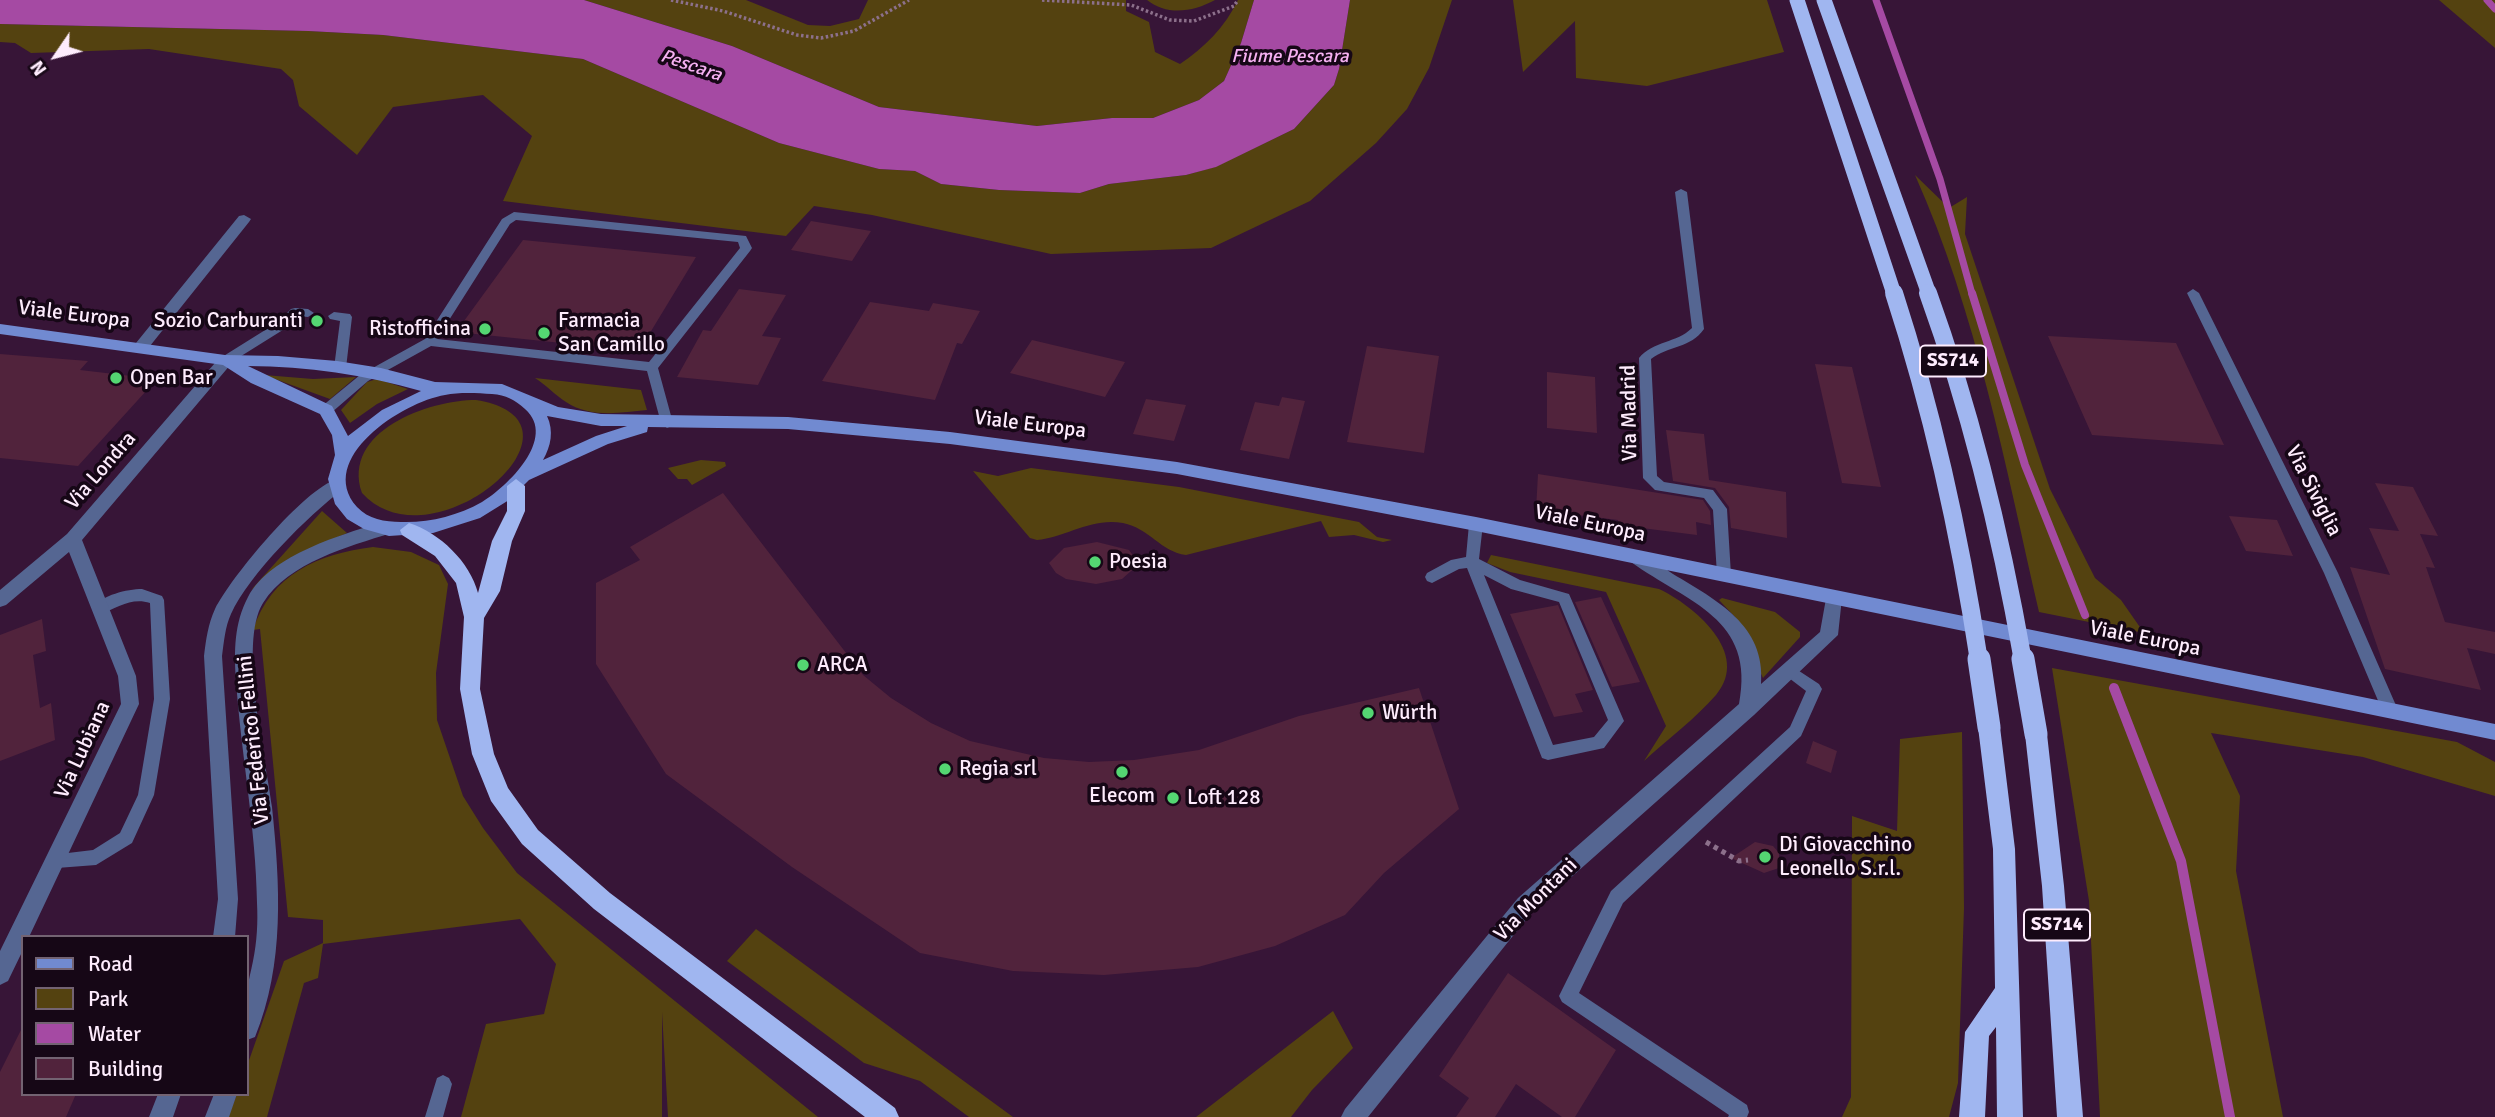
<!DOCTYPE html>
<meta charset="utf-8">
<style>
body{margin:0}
#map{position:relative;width:2495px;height:1117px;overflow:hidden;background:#371537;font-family:Signika,sans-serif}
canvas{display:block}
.legend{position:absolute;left:21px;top:935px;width:228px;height:161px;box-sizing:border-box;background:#160716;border:2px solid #736372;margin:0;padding:9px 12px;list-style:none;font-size:21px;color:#feecfd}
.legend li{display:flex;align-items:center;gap:14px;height:35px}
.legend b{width:35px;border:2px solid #736372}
.north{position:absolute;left:21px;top:21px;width:70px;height:70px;-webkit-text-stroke:5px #160716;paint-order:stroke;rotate:235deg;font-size:19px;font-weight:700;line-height:28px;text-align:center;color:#feecfd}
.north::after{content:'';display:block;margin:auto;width:24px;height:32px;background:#feecfd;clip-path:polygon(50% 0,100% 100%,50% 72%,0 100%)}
</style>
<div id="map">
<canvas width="2495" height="1117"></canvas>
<ul class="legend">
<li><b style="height:9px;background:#718ad1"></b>Road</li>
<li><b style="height:19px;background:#544210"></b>Park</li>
<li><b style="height:19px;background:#a54aa3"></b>Water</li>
<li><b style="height:19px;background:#51233c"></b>Building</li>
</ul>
<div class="north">N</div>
</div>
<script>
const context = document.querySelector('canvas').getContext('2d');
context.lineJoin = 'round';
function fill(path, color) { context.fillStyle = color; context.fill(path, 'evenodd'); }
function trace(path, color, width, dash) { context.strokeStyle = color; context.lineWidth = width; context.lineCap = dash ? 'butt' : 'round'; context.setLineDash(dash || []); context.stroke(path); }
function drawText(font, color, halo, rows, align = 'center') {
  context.font = font + ' Signika,sans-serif'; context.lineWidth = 7; context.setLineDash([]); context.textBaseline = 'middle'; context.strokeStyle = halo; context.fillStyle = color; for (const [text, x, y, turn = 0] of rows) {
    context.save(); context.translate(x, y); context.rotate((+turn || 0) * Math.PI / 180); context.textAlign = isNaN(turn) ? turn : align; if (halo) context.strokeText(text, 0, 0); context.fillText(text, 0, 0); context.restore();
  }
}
const green = new Path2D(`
 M 584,0 L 746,0 L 808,25 L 830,26 L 859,19 L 868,0 L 1126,0 L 1126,11 L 1149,22 L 1155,52 L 1180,64 C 1204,48 1225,27 1238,0 L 1254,0 L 1241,43 L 1224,81 L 1199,100 L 1153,118 L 1112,118 L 1037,126 L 879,107 L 732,46 Z
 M 1147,0 L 1215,0 C 1193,12 1167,16 1147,0 Z
 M 1350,0 L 1452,0 L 1429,68 L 1407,109 L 1376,143 L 1310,201 L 1211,248 L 1051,254 L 872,215 L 814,206 L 786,236 L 503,201 L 532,136 L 483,95 L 393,107 L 357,155 L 299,106 L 293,80 L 281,69 L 149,49 L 31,53 L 15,43 L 0,42 L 0,24 L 308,31 L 383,35 L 583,59 L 779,143 L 879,169 L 915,171 L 941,184 L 999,190 L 1080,193 L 1109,184 L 1186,175 L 1215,167 L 1294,129 L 1334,85 L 1339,69 Z
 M 1513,0 L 1767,0 L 1784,52 L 1647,86 L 1576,78 L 1575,21 L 1523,72 Z
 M 2439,0 L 2495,0 L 2495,48 Z
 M 1915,175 L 1949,208 L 1967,197 L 1965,234 L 2050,489 L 2095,578 L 2121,600 L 2144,633 L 2039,612 C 2005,464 1977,314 1915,175 Z
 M 264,375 L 313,379 L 356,377 L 330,399 Z
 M 535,378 L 641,390 L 647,410 C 619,413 590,418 566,402 C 555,395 546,385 535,378 Z
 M 377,379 L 408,389 L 377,404 L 350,423 L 341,410 L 367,382 Z
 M 476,400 C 606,421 433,571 362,493 C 341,431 429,400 476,400 Z
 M 701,460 L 725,462 L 726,466 L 692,485 L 687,479 L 678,479 L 668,468 Z
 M 1031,468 L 1179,487 L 1359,522 L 1377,537 L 1392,540 L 1383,542 L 1354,535 L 1329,537 L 1321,521 L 1186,555 C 1161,552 1149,528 1123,523 C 1092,517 1066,537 1037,540 L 1030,538 L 973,471 L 998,476 Z
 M 322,511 L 347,533 L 288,559 L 251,590 Z
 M 373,547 L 411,552 L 439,565 L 448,584 L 436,673 L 437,720 L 463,796 L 483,828 L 517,873 L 818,1117 L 668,1117 L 662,1012 L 662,1117 L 461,1117 L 486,1024 L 544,1014 L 556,964 L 520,919 L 323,944 L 318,978 L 304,983 L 267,1117 L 228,1117 L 237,1094 L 247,1094 L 247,1066 L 284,961 L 323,943 L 323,920 L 288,917 L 260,629 L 253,630 C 271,574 318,554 373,547 Z
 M 1491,555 L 1659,589 C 1693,605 1752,653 1716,695 C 1695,719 1668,739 1644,761 L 1666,726 L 1606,592 L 1510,572 L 1487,563 Z
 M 1722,598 L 1775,612 L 1800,632 L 1800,637 L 1763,678 L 1735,617 L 1719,600 Z
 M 2052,668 L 2457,742 L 2495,762 L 2495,796 L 2363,757 L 2211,733 L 2240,796 L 2236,871 L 2283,1117 L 2100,1117 L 2089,901 Z
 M 1962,732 L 1964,908 L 1958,1083 L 1949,1117 L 1842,1117 L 1851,1097 L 1852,816 L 1897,831 L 1900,739 Z
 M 756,929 L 1013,1117 L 969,1117 L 920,1081 L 864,1063 L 727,961 Z
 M 1333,1011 L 1353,1048 L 1312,1090 L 1291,1117 L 1196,1117 Z`);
const water = new Path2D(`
 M 0,0 L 584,0 L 732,46 L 879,107 L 1037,126 L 1112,118 L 1153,118 L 1199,100 L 1224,81 L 1241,43 L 1254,0 L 1350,0 L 1339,69 L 1334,85 L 1294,129 L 1216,167 L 1186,175 L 1109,184 L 1080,193 L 999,190 L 941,184 L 915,171 L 879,169 L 779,143 L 583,59 L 383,35 L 308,31 L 0,24 Z`);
const streamFar2 = new Path2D(`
 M 1876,0 L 1940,179 L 1972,294
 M 2487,0 L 2495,9`);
const streamFar1 = new Path2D(`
 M 1972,293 L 2025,465 L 2085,615`);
const stream = new Path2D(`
 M 2114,688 L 2181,861 L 2230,1117`);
const building = new Path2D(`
 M 811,221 L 871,231 L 852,261 L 791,250 Z
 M 523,240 L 696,257 L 639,351 L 456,332 Z
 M 739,289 L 786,295 L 762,336 L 781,338 L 758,385 L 677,377 L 703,330 L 711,331 Z
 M 870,302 L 929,311 L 933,303 L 980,311 L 962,344 L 957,343 L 935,400 L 822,381 Z
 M 2048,336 L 2176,343 L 2224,445 L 2092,435 Z
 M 1032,340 L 1125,362 L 1105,397 L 1010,373 Z
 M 1367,346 L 1439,356 L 1424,453 L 1347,442 Z
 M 0,354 L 88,361 L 80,370 L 157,379 L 78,466 L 0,458 Z
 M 1815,364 L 1852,367 L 1881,487 L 1842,483 Z
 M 1547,372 L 1595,377 L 1597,433 L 1547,428 Z
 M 1282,397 L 1305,401 L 1289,459 L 1240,450 L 1255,402 L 1279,406 Z
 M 1146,399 L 1186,405 L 1174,441 L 1133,434 Z
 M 1666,430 L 1704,434 L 1709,480 L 1786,492 L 1787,538 L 1731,528 L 1729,507 L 1715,488 L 1673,481 Z
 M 1538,474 L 1703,500 L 1710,511 L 1711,525 L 1696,522 L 1697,535 L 1618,525 L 1618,520 L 1536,510 Z
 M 2375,483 L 2413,487 L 2438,536 L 2420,534 L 2435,568 L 2426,567 L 2445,622 L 2495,632 L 2495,654 L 2467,648 L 2481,690 L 2385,669 L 2350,567 L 2390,575 L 2369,528 L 2399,531 Z
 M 723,493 L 863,675 L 891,698 L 931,723 L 970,741 L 1044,758 L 1089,762 L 1134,760 L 1199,750 L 1299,716 L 1419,688 L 1459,809 L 1384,873 L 1345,915 L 1275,946 L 1198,967 L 1104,975 L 1013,971 L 920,953 L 792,867 L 666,774 L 596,664 L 596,583 L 640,560 L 630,547 Z
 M 2229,516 L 2277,520 L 2293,556 L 2246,551 Z
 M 1097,542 L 1129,550 L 1139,564 L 1122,579 L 1096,584 L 1066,579 L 1056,573 L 1049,563 L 1064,548 Z
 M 1601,597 L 1640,682 L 1612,687 L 1575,602 Z
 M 1558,605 L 1593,690 L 1575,694 L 1583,712 L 1554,717 L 1510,614 Z
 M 42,619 L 46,651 L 33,655 L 40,708 L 51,703 L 55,740 L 0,761 L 0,635 Z
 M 1813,741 L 1837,751 L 1831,773 L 1806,763 Z
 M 1755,842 L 1773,846 L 1779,853 L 1779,868 L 1764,873 L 1731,858 Z
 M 1508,973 L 1616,1050 L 1575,1117 L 1562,1117 L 1516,1084 L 1495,1117 L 1456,1117 L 1469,1098 L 1439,1076 Z
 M 23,1026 L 23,1094 L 76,1094 L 66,1117 L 0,1117 L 0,1072 Z`);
const pathFar1 = new Path2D(`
 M 671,0 L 723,11 L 797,35 L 821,38 L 854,31 L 909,0
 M 1042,0 L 1131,5 L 1170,20 L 1194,21 L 1234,6 L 1238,0`);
const path = new Path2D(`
 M 1706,842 L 1739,861 L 1748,860`);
const service = new Path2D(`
 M 1681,189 L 1687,192 L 1704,329 C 1691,348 1668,346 1651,359 L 1657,476 L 1664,482 L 1713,490 L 1727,509 L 1731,575 L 1729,579 L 1719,579 L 1717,575 L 1713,510 L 1704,498 L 1655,490 L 1643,478 L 1639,358 C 1653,341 1677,343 1692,328 L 1675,192 Z
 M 514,212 L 746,236 L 752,248 L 750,251 L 658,368 L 673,423 L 672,426 L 667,428 L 661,423 L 647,371 L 431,346 L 368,381 L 331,413 L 321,413 L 320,410 L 321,407 L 360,375 L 425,339 L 502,219 ZM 516,220 L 738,242 L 740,248 L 649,362 L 437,339 L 510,224 Z
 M 2193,289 L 2199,293 L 2338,573 L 2398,710 L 2395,715 L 2390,717 L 2385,715 L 2382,710 L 2324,573 L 2187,293 Z
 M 295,308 L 308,309 L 314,313 L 308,317 L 298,316 L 286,328 L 230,363 L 222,363 L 220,360 L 222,357 L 278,322 L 291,309 Z
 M 334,312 L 350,314 L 352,317 L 346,368 L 340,372 L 334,368 L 340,321 L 330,319 L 328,316 Z
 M 1476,519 L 1483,524 L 1479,559 L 1520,580 L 1569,594 L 1624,721 L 1604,748 L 1548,760 L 1542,758 L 1467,568 L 1459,569 L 1432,583 L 1427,581 L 1425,577 L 1427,573 L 1451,560 L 1466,557 L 1469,524 ZM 1484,575 L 1511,589 L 1559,602 L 1608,720 L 1594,737 L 1553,745 Z
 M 142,589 L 162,596 L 164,600 L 170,699 L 154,795 L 132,843 L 96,865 L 57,868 L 51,865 L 49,860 L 51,855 L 93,850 L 120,833 L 138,795 L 154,699 L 150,603 C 131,597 118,608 100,614 L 95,612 L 93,608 C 102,595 127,589 142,589 Z
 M 1790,665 L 1819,684 L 1822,689 L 1801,736 L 1623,903 L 1579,993 L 1747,1105 L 1749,1112 L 1747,1117 L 1728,1117 L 1729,1115 L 1562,1002 L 1559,996 L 1611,891 L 1790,727 L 1806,691 L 1785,675 L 1783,671 L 1785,667 Z
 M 443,1075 L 449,1078 L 452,1084 L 443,1117 L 425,1117 L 437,1078 Z`);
const minor = new Path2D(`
 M 244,215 L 251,219 L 249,222 L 146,351 L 136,351 L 133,347 L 136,343 L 239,216 Z
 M 226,355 L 231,356 L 234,360 L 231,364 L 82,540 L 136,676 L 139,704 L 29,937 L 23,937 L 23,950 L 8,981 L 0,985 L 0,951 L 121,704 L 118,676 L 69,552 L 6,605 L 0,607 L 0,590 L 67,534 L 221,356 Z
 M 1637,550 C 1651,555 1661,566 1673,574 C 1716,600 1766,625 1761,684 L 1820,632 L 1827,593 L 1839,593 L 1842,598 L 1838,635 L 1754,715 L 1532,912 L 1368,1117 L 1341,1117 L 1345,1109 L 1518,898 L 1739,704 C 1756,618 1688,603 1631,562 L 1628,557 L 1631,552 Z`);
const tertiary = new Path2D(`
 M 337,479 L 343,481 L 345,485 L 343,489 C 308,516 249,574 231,614 C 225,627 224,642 222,656 L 238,899 L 235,937 L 213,937 L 218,899 L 204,656 C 206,640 208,624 215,609 C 231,577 304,489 337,479 Z
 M 385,521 L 391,523 L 394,528 L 391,533 C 348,547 289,562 263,603 C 238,643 266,759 272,807 C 280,884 285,964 255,1037 L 247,1040 C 246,1025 246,1008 247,992 C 248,982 251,971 253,961 C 257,942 258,922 257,903 C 256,828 241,755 236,680 C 234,652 234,623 248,597 C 271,554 342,535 385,521 Z
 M 158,1094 L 181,1094 L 173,1117 L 149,1117 Z
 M 214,1094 L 237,1094 L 229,1117 L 205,1117 Z`);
const secondary = new Path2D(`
 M 0,324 L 225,355 L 278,356 L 337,361 L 381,368 L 435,382 L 502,384 L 558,407 L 601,414 L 788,417 L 950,432 L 1177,462 L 1476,517 L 2495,724 L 2495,740 L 1476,531 L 1177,474 L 950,444 L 788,429 L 648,427 L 647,432 L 608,444 L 529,480 L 509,500 L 480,518 L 433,533 L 389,536 L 364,529 L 347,519 L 335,504 L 328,479 L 335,455 L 332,435 L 320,414 L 251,383 L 223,365 L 0,334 ZM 248,366 C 308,366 364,375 421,391 L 382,410 L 348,436 L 332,406 ZM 492,394 C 506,395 515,400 525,409 C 558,438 507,487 482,502 C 457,516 429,523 401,522 C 385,522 368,519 357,507 C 315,459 402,402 445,395 C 459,392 477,393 492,394 ZM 547,416 L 601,426 L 627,426 L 596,436 L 543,460 C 551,446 554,431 547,416 Z`);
const trunk = new Path2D(`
 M 516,479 L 525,486 L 525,511 L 512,541 L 500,591 L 484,618 L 480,689 L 494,754 L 508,788 L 538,830 L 610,893 L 895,1108 L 899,1117 L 865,1117 L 594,909 L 522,844 L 491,801 L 472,754 L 460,689 L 464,617 L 456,583 L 435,556 L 402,535 L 400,530 L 409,523 C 440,533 470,562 478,593 L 492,541 L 507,511 L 507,486 Z
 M 1989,718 L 1996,721 L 2000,727 L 2015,849 L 2023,1117 L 1997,1117 L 1996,1027 L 1989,1036 L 1985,1117 L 1959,1117 L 1965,1032 L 1995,988 L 1993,849 L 1978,727 L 1982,721 Z
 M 2036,725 L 2043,728 L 2047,734 L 2064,886 L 2083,1117 L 2057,1117 L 2042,886 L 2025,734 L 2029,728 Z`);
const trunkBridgeFar2 = new Path2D(`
 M 1797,0 L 1894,294
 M 1824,0 L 1929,294`);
const trunkBridgeFar1 = new Path2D(`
 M 1894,293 C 1933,413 1960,535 1979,661
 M 1928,293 C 1971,412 2001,535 2023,661`);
const trunkBridge = new Path2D(`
 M 1979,659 L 1989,727
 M 2023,659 L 2036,734`);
const markers = [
 [317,321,7,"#54d672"],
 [485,329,7,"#54d672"],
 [544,333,7,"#54d672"],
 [116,378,7,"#54d672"],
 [1095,562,7,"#54d672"],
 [803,665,7,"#54d672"],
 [1368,713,7,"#54d672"],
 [945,769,7,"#54d672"],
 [1122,772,7,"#54d672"],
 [1173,798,7,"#54d672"],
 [1765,857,7,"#54d672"]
];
const farWaternames = [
 ["Fiume Pescara",1290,57],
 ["Pescara",691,66,19]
];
const shields = [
 [1953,361,66],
 [2057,925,66]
];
const shieldNames = [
 ["SS714",1953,361],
 ["SS714",2057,925]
];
const streetNames = [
 ["Viale Europa",74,315,7],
 ["Via Madrid",1630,413,-91],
 ["Viale Europa",1030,425,7],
 ["Via Londra",101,471,-49],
 ["Via Siviglia",2313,491,63],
 ["Viale Europa",1590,524,12],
 ["Viale Europa",2145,639,11],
 ["Via Federico Fellini",254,740,-96],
 ["Via Lubiana",83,750,-65],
 ["Via Montani",1536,900,-45]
];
const poiNames = [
 ["Sozio Carburanti",303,321,"right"],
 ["Farmacia",558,321],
 ["San Camillo",558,345],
 ["Ristofficina",471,329,"right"],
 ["Open Bar",130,378],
 ["Poesia",1109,562],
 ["ARCA",817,665],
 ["Würth",1382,713],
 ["Regia srl",959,769],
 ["Elecom",1122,796,"center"],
 ["Loft 128",1187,798],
 ["Di Giovacchino",1779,845],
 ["Leonello S.r.l.",1779,869]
];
fill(green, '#544210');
fill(water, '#a54aa3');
trace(streamFar2, '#a54aa3', 7);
trace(streamFar1, '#a54aa3', 8);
trace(stream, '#a54aa3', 10);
fill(building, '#51233c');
trace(pathFar1, '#8c708b', 3.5, [2.5, 2.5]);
trace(path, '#8c708b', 5, [4.5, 4.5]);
fill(service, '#556692');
fill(minor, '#556692');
fill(tertiary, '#556692');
fill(secondary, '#718ad1');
fill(trunk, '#a0b6f0');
trace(trunkBridgeFar2, '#a0b6f0', 15);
trace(trunkBridgeFar1, '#a0b6f0', 18);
trace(trunkBridge, '#a0b6f0', 23);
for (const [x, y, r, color] of markers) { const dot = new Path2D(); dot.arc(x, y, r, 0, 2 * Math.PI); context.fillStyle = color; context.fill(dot); trace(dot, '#160716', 2.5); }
drawText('italic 19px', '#f5b0f1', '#160716', farWaternames);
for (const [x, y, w] of shields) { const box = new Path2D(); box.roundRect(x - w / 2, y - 15.5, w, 31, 5); context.fillStyle = '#160716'; context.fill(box); trace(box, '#feecfd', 2); }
drawText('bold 19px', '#feecfd', null, shieldNames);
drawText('21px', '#feecfd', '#160716', streetNames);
drawText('21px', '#feecfd', '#160716', poiNames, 'left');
</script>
